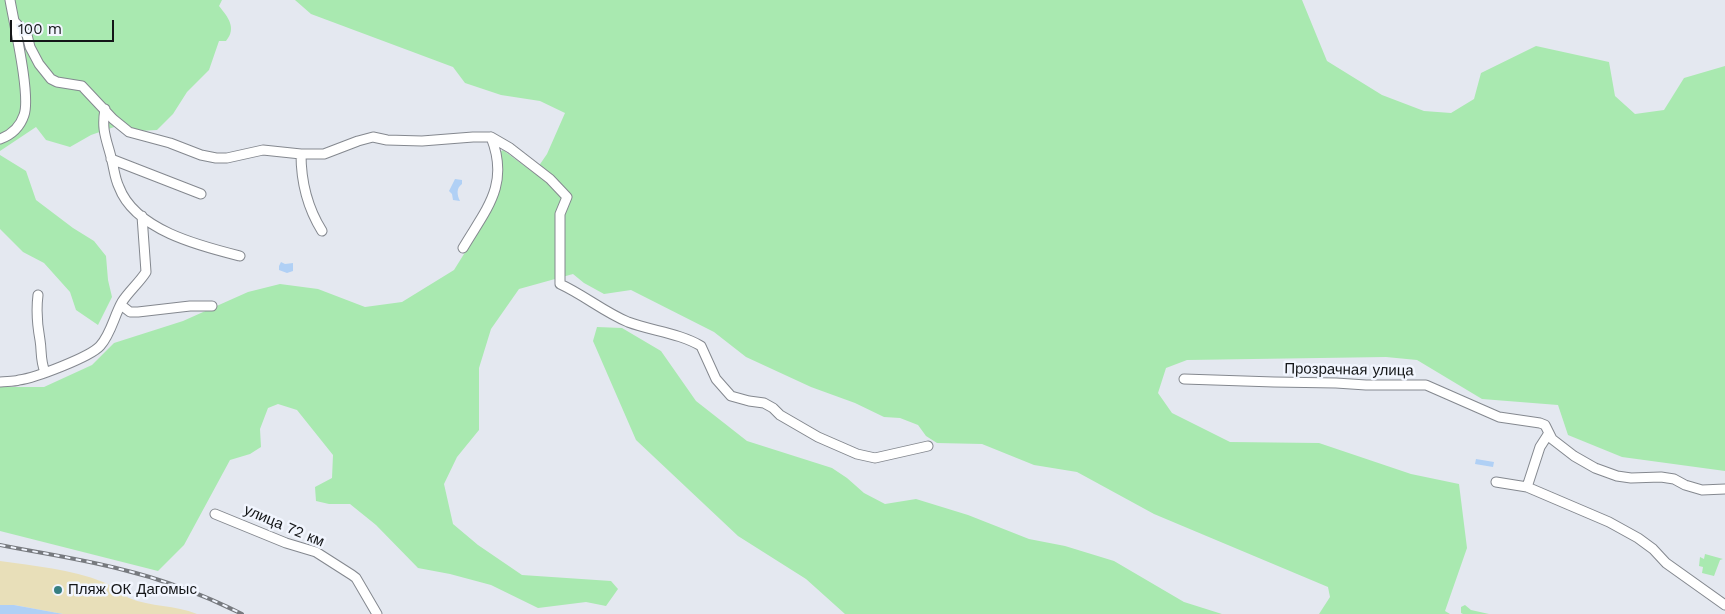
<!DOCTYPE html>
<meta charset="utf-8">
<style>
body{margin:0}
#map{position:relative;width:1725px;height:614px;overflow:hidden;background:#e4e8f0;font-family:"Work Sans",sans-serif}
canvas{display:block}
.scale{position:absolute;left:10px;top:20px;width:104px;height:22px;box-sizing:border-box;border:2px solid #141618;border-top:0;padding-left:6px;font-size:15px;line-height:18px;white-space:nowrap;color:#141618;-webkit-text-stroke:4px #f1f5fe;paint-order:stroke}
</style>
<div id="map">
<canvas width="1725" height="614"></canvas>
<div class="scale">100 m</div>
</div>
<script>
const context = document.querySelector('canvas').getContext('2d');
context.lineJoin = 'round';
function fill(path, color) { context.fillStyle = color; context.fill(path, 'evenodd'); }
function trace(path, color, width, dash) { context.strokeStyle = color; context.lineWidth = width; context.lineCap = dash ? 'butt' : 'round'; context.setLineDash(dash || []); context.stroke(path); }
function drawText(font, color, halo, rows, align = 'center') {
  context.font = font + ' "Work Sans",sans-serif'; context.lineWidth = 5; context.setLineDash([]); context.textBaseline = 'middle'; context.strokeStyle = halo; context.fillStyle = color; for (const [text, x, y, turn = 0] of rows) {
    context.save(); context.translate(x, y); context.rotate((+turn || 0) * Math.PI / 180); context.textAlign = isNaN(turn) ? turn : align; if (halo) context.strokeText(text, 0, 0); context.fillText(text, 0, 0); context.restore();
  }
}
const green = new Path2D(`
 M 0,0 L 222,0 L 219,6 C 228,17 237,28 226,41 L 219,41 L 209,70 L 187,92 L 173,114 L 157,130 L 139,131 L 120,125 L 91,135 L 70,147 L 46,140 L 36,127 L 0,151 Z
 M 295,0 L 1302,0 L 1327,61 L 1382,95 L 1424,111 L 1451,113 L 1474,99 L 1481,73 L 1536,46 L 1609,62 L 1615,96 L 1635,114 L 1664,110 L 1684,78 L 1725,66 L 1725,471 L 1622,457 L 1568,435 L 1558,405 L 1482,399 L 1417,360 L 1386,357 L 1187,360 L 1166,368 L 1158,393 L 1172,413 L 1230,442 L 1319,443 L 1411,474 L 1459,484 L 1467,548 L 1445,611 L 1450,614 L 1319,614 L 1330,597 L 1328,587 L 1154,514 L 1077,472 L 1034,465 L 982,444 L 937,443 L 926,436 L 918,425 L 900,418 L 884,417 L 855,403 L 811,387 L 746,357 L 714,332 L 631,290 L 604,294 L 584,283 L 573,274 L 519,289 L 491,329 L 479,368 L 479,430 L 457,457 L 444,484 L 453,524 L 478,545 L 522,575 L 611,581 L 618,589 L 606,606 L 586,602 L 538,608 L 491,585 L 450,574 L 418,568 L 376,525 L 350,504 L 329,504 L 316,501 L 315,487 L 332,478 L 333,455 L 297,410 L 278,404 L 268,408 L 260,429 L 261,447 L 250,454 L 230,460 L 184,545 L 158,571 L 0,531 L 0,387 L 44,387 L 92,365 L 114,343 L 183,321 L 248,292 L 280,284 L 318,289 L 365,307 L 402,302 L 454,270 L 489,214 L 502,182 L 498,153 L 503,150 L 534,173 L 547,154 L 565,113 L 540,101 L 501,95 L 465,83 L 453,67 L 311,14 Z
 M 0,155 L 26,171 L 36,200 L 73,228 L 94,241 L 106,256 L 108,280 L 112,297 L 98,325 L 76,310 L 70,292 L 44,263 L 23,252 L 0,229 Z
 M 597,327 L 622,328 L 661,351 L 696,401 L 747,441 L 832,468 L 847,478 L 864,493 L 885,504 L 916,499 L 968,515 L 1029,539 L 1065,546 L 1114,561 L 1184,602 L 1222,614 L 845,614 L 806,579 L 738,536 L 636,440 L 593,341 Z
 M 1705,554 L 1723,559 L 1720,560 L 1714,576 L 1702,573 L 1703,567 L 1699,566 L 1700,557 L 1704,559 Z
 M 1465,605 L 1471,610 L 1489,614 L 1463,614 L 1461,613 L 1461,607 Z`);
const sand = new Path2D(`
 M 0,561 C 34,566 71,569 103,582 C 112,585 120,594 129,598 C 151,607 175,605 197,614 L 63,614 L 14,605 L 0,605 Z`);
const water = new Path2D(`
 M 455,179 L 462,180 L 462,184 C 456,188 457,195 460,201 L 453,200 L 452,194 L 449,191 Z
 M 281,262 L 285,264 L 293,263 L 293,271 L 287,273 L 279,270 L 279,266 Z
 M 1476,459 L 1494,462 L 1493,467 L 1475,464 Z
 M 0,605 L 14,605 L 63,614 L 0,614 Z`);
const minor = new Path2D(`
 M 14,21 L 27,35 L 30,47 L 39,64 L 51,79 L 57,82 L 82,86 L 113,119 L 129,132 L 170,143 L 201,155 L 216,158 L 227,158 L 263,150 L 301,154 L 324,154 L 358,141 L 373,137 L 387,140 L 422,141 L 473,137 L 491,137 L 510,148 L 550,179 L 567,197 L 560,214 L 560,284 C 584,295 604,312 628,322 C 652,331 679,333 701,346 L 716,379 L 731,396 L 749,401 L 764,403 L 773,408 L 780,415 L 818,437 L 857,454 L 875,458 L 928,446
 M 105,109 C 101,131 107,140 112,161 C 114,169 115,179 119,187 C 135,230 200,246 240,256
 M 0,139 C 11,135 20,127 24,115 C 31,96 14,23 10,0
 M 301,154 C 301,183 307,207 322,231
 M 111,159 L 201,194
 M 463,248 C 486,209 510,185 491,137
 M 38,295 C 36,311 37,324 40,340 C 42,352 40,360 45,372
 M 121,305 L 130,312 L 138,312 L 190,306 L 212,306
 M 1184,379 L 1274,382 L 1336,383 L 1366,385 L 1426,385 L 1499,417 L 1540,423 L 1545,425 L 1552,439 L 1574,456 L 1595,468 L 1617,476 L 1631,478 L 1661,477 L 1674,479 L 1685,485 L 1702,490 L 1725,489
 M 0,382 C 6,381 13,382 19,380 C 35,378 90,357 100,346 C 111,334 114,316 122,302 C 129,291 139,283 146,272 L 142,216
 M 1496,482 L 1527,487 L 1540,447 L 1549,433
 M 1527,487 L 1609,522 L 1638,538 L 1653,549 L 1666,563 L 1725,605
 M 215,514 L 286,543 L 316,552 L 352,575 L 356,578 L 377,614`);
const rail = new Path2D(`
 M 0,545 C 40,553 81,559 120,569 C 162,579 204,595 242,614`);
const markers = [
 [58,590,5,"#367f81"]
];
const streetNames = [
 ["Прозрачная улица",1349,370,1],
 ["улица 72 км",284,526,23]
];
const poiNames = [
 ["Пляж ОК Дагомыс",68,590]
];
fill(green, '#a9e9b0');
fill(sand, '#e8dfb9');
fill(water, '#b0d0f5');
trace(minor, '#84888f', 11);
trace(minor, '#fff', 9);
trace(rail, '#777a7f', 4);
trace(rail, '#f1f5fe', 2, [5.5]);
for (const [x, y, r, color] of markers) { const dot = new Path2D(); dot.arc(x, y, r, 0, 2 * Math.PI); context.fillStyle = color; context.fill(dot); trace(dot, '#f1f5fe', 2); }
drawText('15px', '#141618', '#f1f5fe', streetNames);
drawText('15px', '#141618', '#f1f5fe', poiNames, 'left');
</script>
